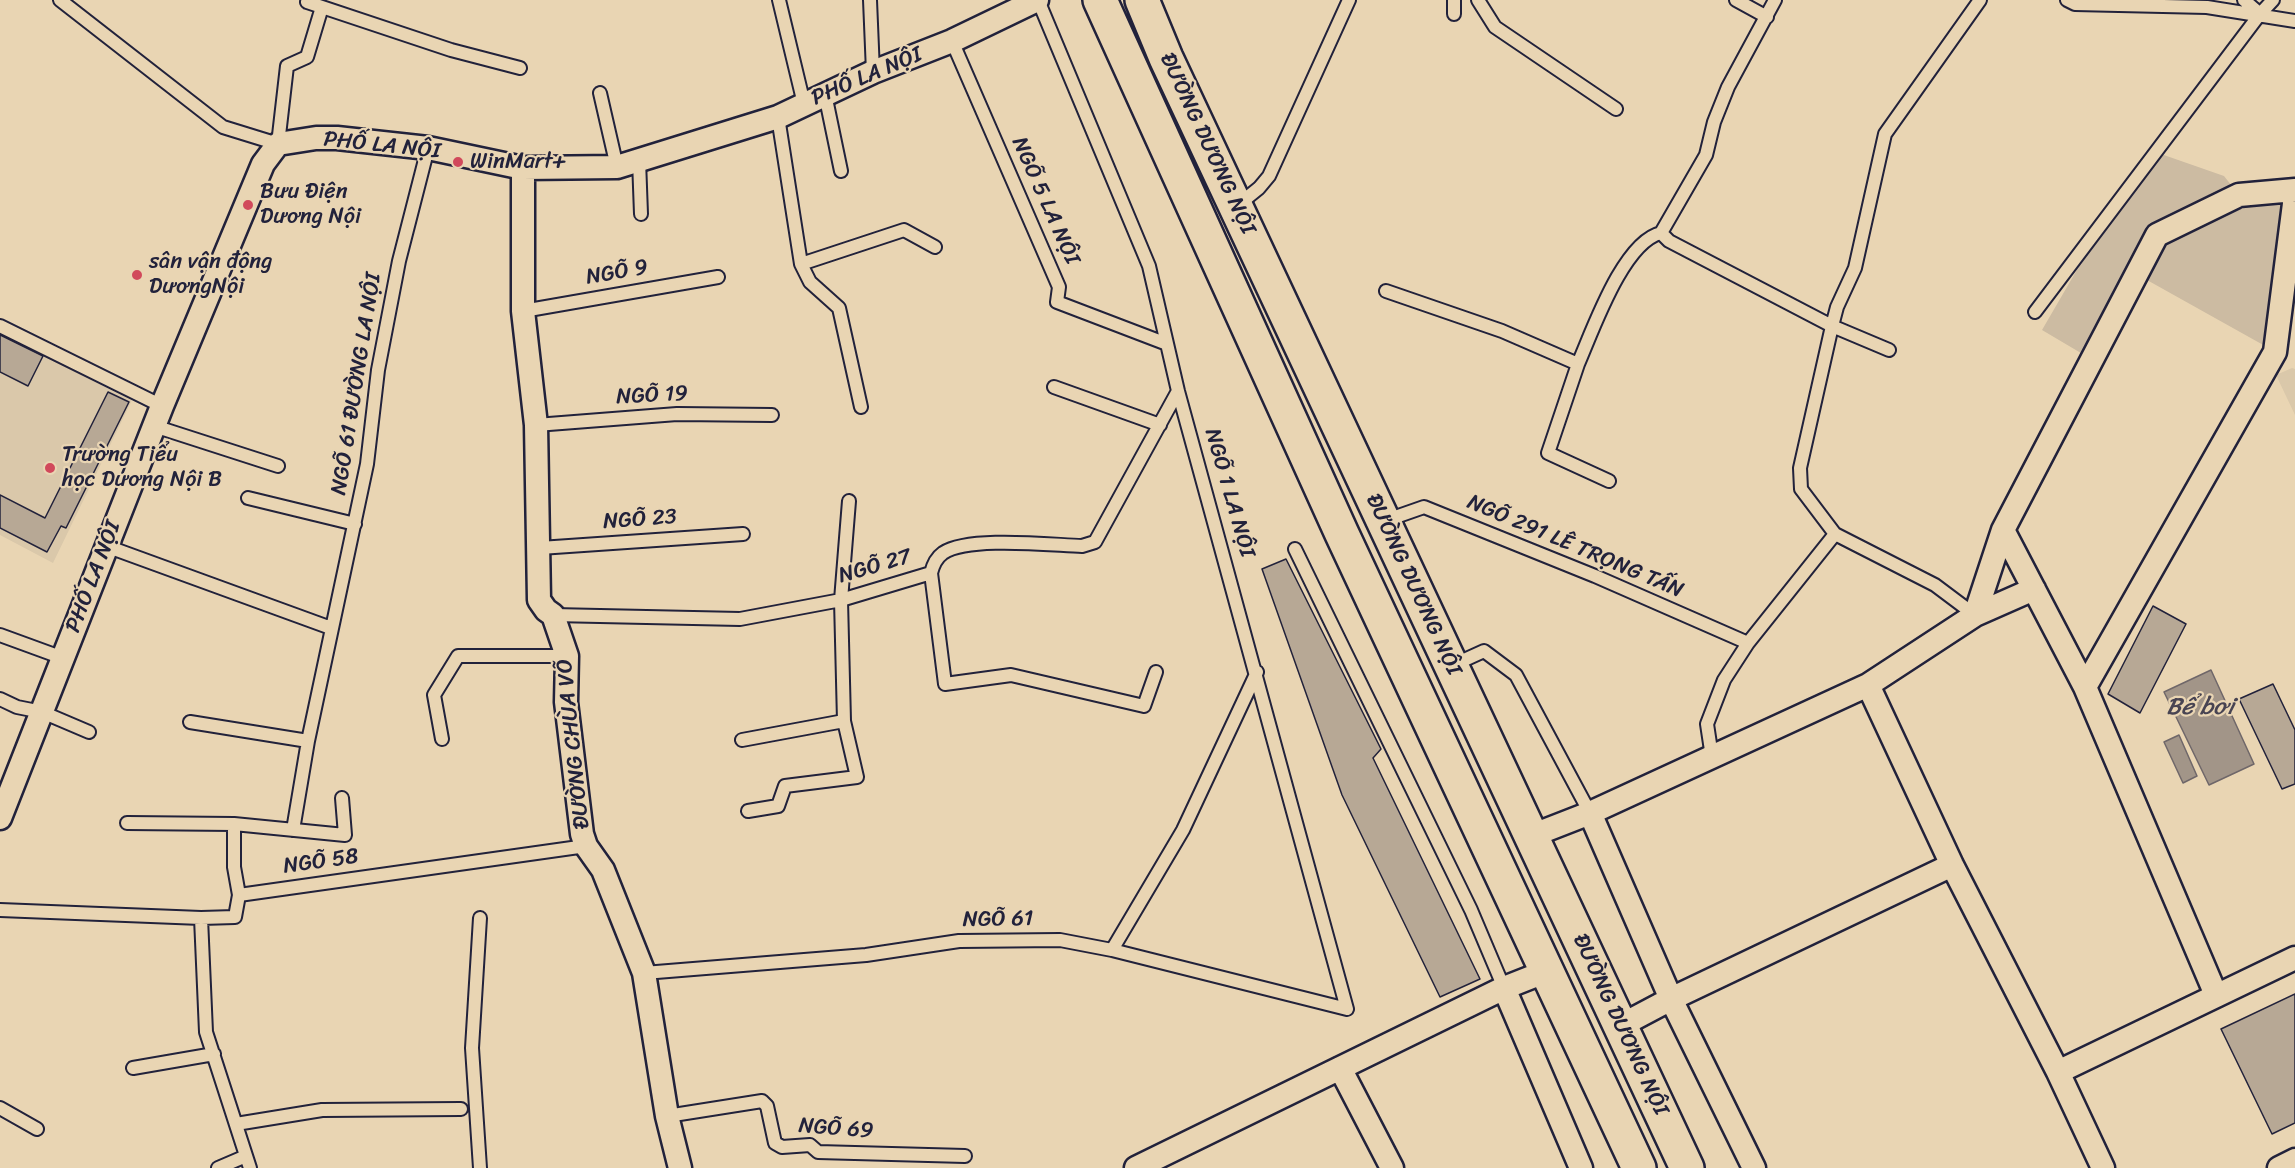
<!DOCTYPE html>
<meta charset="utf-8">
<style>
body{margin:0}
canvas{display:block;background:#e9d5b3}
</style>
<canvas width="2295" height="1168"></canvas>
<script>
const context = document.querySelector('canvas').getContext('2d');
context.lineJoin = 'round';
function fill(path, color) { context.fillStyle = color; context.fill(path, 'evenodd'); }
function trace(path, color, width, dash) { context.strokeStyle = color; context.lineWidth = width; context.lineCap = dash ? 'butt' : 'round'; context.setLineDash(dash || []); context.stroke(path); }
function drawText(font, color, halo, rows, align = 'center') {
  context.font = font + ' Sriracha,sans-serif'; context.lineWidth = 4.5; context.setLineDash([]); context.textBaseline = 'middle'; context.strokeStyle = halo; context.fillStyle = color; for (const [text, x, y, turn = 0] of rows) {
    context.save(); context.translate(x, y); context.rotate((+turn || 0) * Math.PI / 180); context.textAlign = isNaN(turn) ? turn : align; if (halo) context.strokeText(text, 0, 0); context.fillText(text, 0, 0); context.restore();
  }
}
const built = new Path2D(`
 M 0,333 L 132,400 L 53,563 L 0,535 Z
 M 2292,368 L 2295,369 L 2295,415 L 2276,375 Z`);
const green = new Path2D(`
 M 2161,154 L 2224,176 L 2239,195 L 2156,234 L 2091,359 L 2042,330 L 2114,206 Z
 M 2294,192 L 2274,351 L 2138,275 L 2159,237 L 2240,197 Z`);
const water = new Path2D(`
 M 2211,670 L 2254,764 L 2209,785 L 2164,692 Z
 M 2179,735 L 2197,776 L 2183,783 L 2164,742 Z`);
const building = new Path2D(`
 M 0,335 L 43,356 L 28,386 L 0,372 Z
 M 108,392 L 129,402 L 66,528 L 61,526 L 47,552 L 0,528 L 0,495 L 45,518 Z
 M 1286,559 L 1381,749 L 1373,758 L 1480,979 L 1440,997 L 1342,795 L 1262,569 Z
 M 2153,606 L 2186,624 L 2140,713 L 2108,694 Z
 M 2273,684 L 2295,730 L 2295,784 L 2282,789 L 2239,699 Z
 M 2295,994 L 2295,1123 L 2272,1134 L 2221,1029 Z`);
const lane = new Path2D(`
 M 60,0 L 223,127 L 278,144 L 287,66 L 307,57 L 322,7
 M 308,0 L 307,2 L 451,50 L 520,68
 M 779,0 L 804,104
 M 870,0 L 873,72
 M 1478,0 L 1495,27 L 1616,109
 M 1736,0 L 1767,17
 M 2067,0 L 2075,4 L 2207,7 L 2295,21
 M 2244,0 L 2259,13
 M 1454,14 L 1454,0
 M 952,41 L 1059,287 L 1057,302 L 1167,344
 M 600,93 L 617,167
 M 825,94 L 841,171
 M 778,117 L 801,264 L 904,230 L 935,247
 M 639,160 L 641,214
 M 1238,205 L 1259,188 L 1269,176 L 1349,0
 M 1661,233 L 1706,155 L 1714,122 L 1728,87 L 1775,0
 M 1661,233 L 1669,241 L 1832,326 L 1889,350
 M 801,264 L 810,282 L 839,308 L 861,407
 M 1386,291 L 1502,331 L 1578,364 L 1548,453 L 1609,481
 M 523,311 L 718,277
 M 2035,312 L 2260,14 L 2273,0
 M 0,326 L 162,406
 M 1578,364 C 1593,330 1623,242 1661,233
 M 1054,387 L 1160,425
 M 536,425 L 677,414 L 772,415
 M 154,426 L 278,466
 M 248,498 L 355,524
 M 1384,521 L 1424,507 L 1595,576 L 1748,643
 M 1835,534 L 1801,489 L 1800,468 L 1832,326 L 1837,307 L 1855,268 L 1885,134 L 1980,0
 M 106,546 L 331,628
 M 540,548 L 743,534
 M 1295,549 L 1471,910 L 1504,988
 M 931,573 C 933,565 936,558 943,553 C 969,536 1050,545 1082,546 L 1095,542 L 1178,391
 M 553,615 L 740,619 L 841,600 L 931,573 L 945,684 L 1011,675 L 1144,706 L 1156,672
 M 0,635 L 63,658
 M 1451,666 L 1484,651 L 1516,675 L 1590,813
 M 0,699 L 17,707 L 42,712 L 89,732
 M 190,722 L 308,741
 M 442,739 L 434,695 L 458,656 L 567,656
 M 742,740 L 844,721
 M 1712,757 L 1707,724 L 1724,680 L 1748,643 L 1835,534 L 1935,585 L 1975,615
 M 748,811 L 778,806 L 785,786 L 857,777 L 844,721 L 841,600 L 849,501
 M 127,823 L 234,824 L 234,867 L 239,895 L 586,846
 M 234,824 L 345,835 L 342,798
 M 293,830 L 308,741 L 367,464 L 378,370 L 399,261 L 428,148
 M 0,910 L 201,918 L 235,917 L 239,895
 M 201,918 L 206,1032 L 250,1168
 M 480,918 L 472,1048 L 480,1168
 M 1112,950 L 1183,830 L 1257,672
 M 644,973 L 866,955 L 959,941 L 1060,940 L 1112,950 L 1347,1009 L 1178,391 L 1149,266 L 1038,0
 M 133,1068 L 214,1054
 M 0,1108 L 37,1129
 M 667,1116 L 762,1101 L 767,1106 L 775,1143 L 782,1147 L 810,1145 L 818,1152 L 965,1156
 M 236,1124 L 322,1110 L 461,1109
 M 218,1168 L 246,1156`);
const street = new Path2D(`
 M 523,168 L 523,311 L 536,425 L 539,600 L 546,610 L 553,615 L 567,656 L 566,702 L 582,834 L 586,846 L 603,870 L 644,973 L 667,1116 L 680,1168
 M 2003,530 L 2085,687
 M 1975,615 L 2034,589
 M 1868,685 L 1952,865 L 2058,1072 L 2103,1168
 M 1590,813 L 1671,999 L 1754,1168
 M 0,818 L 162,406 L 263,164 L 278,144 L 316,138 L 337,138 L 428,148 L 523,168 L 617,167 L 778,117 L 873,72 L 952,41 L 1037,0
 M 1531,836 L 1590,813 L 1868,685 L 1975,615 L 2003,530 L 2157,235 L 2239,195 L 2295,190
 M 1504,988 L 1581,1168
 M 2216,995 L 2085,687 L 2275,352 L 2295,196
 M 1620,1026 L 1671,999 L 1952,865
 M 1340,1068 L 1392,1168
 M 2058,1072 L 2295,958
 M 1136,1168 L 1504,988 L 1547,971
 M 2279,1168 L 2295,1160`);
const primary = new Path2D(`
 M 1100,0 L 1342,534 L 1639,1168
 M 1142,0 L 1166,58 L 1687,1168`);
const markers = [
 [458,162,6,"#d1495b"],
 [248,205,6,"#d1495b"],
 [137,275,6,"#d1495b"],
 [50,468,6,"#d1495b"]
];
const streetNames = [
 ["PHỐ LA NỘI",867,77,-23],
 ["ĐƯỜNG DƯƠNG NỘI",1207,144,65],
 ["PHỐ LA NỘI",382,146,6],
 ["NGÕ 5 LA NỘI",1045,201,66],
 ["NGÕ 9",617,273,-10],
 ["NGÕ 61 ĐƯỜNG LA NỘI",357,384,-81],
 ["NGÕ 19",652,396,-3],
 ["NGÕ 1 LA NỘI",1229,493,74],
 ["NGÕ 23",640,520,-4],
 ["NGÕ 291 LÊ TRỌNG TẤN",1575,547,23],
 ["NGÕ 27",875,567,-16],
 ["PHỐ LA NỘI",94,577,-69],
 ["ĐƯỜNG DƯƠNG NỘI",1413,585,65],
 ["ĐƯỜNG CHÙA VÕ",574,744,-96],
 ["NGÕ 58",321,862,-8],
 ["NGÕ 61",998,920,-1],
 ["ĐƯỜNG DƯƠNG NỘI",1620,1025,65],
 ["NGÕ 69",836,1129,4]
];
const poiNames = [
 ["WinMart+",470,162],
 ["Bưu Điện",260,192],
 ["Dương Nội",260,217],
 ["sân vận động",149,262],
 ["DươngNội",149,287],
 ["Trường Tiểu",62,455],
 ["học Dương Nội B",62,480]
];
const waterNames = [
 ["Bể bơi",2200,708]
];
fill(built, '#dac8aa');
fill(green, '#ccbba2');
fill(water, '#a29588');
trace(water, '#6f6769', 1.5);
fill(building, '#b7a895');
trace(building, '#22223b', 1.5);
trace(lane, '#22223b', 16);
trace(street, '#22223b', 27);
trace(primary, '#22223b', 38);
trace(lane, '#e9d5b3', 12);
trace(street, '#e9d5b3', 22);
trace(primary, '#e9d5b3', 33);
for (const [x, y, r, color] of markers) { const dot = new Path2D(); dot.arc(x, y, r, 0, 2 * Math.PI); context.fillStyle = color; context.fill(dot); trace(dot, '#e9d5b3', 2); }
drawText('22px', '#22223b', '#e9d5b3', streetNames);
drawText('22px', '#22223b', '#e9d5b3', poiNames, 'left');
drawText('italic 24px', '#484452', '#e9d5b3', waterNames);
</script>
